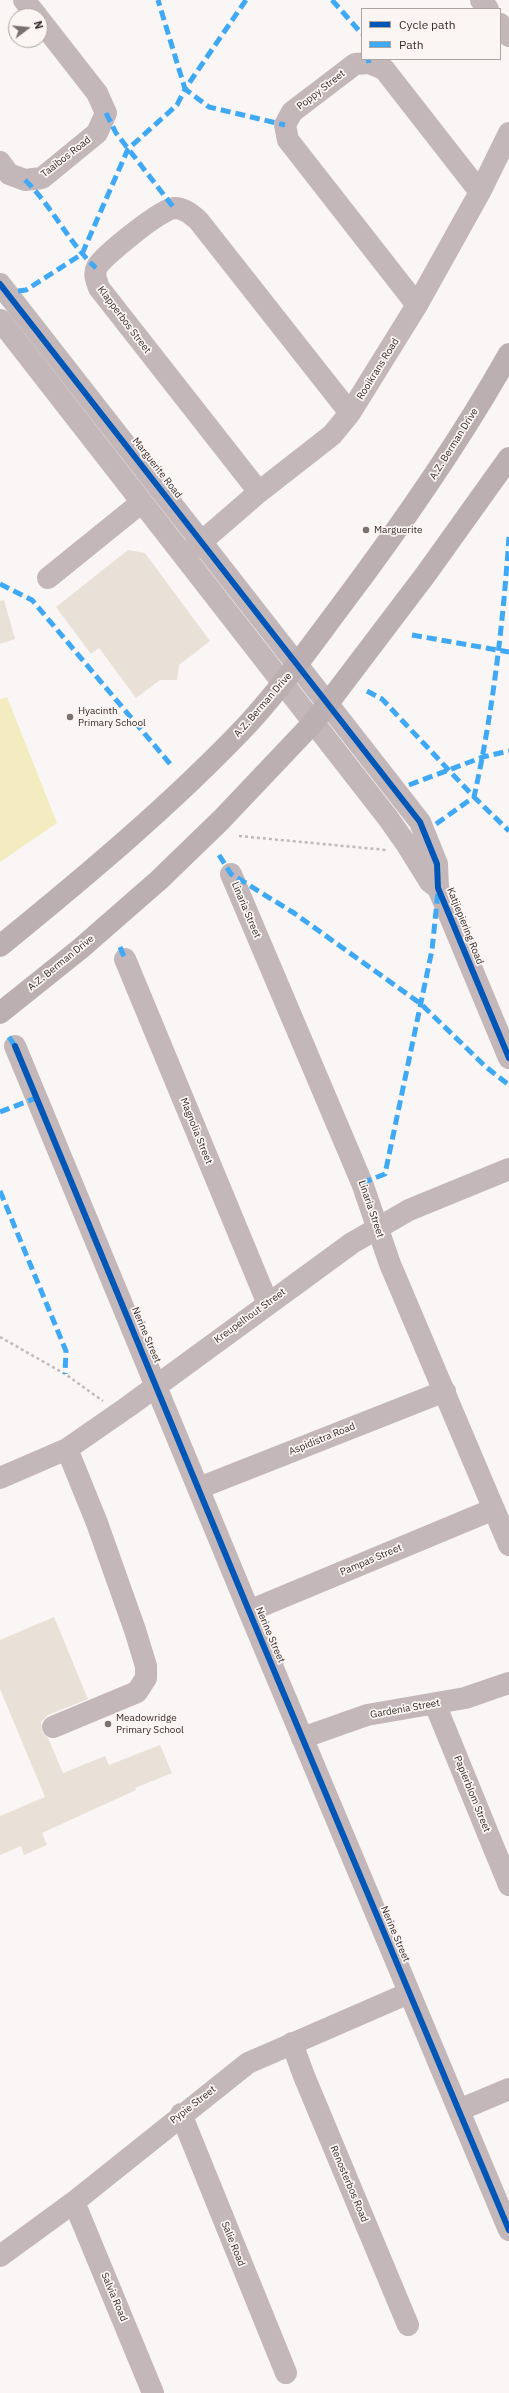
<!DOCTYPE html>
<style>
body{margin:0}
#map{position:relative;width:509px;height:2393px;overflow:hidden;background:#f9f6f5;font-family:"IBM Plex Sans",sans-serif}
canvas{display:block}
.legend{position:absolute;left:361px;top:8px;width:140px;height:52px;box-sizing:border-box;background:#fbf5f3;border:1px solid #aca4a1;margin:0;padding:5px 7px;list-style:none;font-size:12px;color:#352a27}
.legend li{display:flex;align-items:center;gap:8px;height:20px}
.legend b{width:20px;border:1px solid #aca4a1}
.north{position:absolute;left:8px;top:8px;width:40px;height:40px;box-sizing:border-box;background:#fbf5f3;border:1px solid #aca4a1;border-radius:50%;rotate:74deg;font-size:11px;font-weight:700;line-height:16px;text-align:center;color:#352a27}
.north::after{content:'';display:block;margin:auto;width:14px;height:18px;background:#7a716f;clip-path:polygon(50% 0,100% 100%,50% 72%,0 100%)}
</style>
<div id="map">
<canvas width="509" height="2393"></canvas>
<ul class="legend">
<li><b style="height:5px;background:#0057b8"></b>Cycle path</li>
<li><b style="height:5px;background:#3fa9f5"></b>Path</li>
</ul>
<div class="north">N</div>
</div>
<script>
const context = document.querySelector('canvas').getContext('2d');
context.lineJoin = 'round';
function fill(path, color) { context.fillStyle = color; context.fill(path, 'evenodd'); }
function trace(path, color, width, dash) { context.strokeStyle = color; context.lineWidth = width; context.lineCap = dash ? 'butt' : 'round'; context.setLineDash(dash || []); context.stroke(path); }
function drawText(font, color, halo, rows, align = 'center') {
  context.font = font + ' "IBM Plex Sans",sans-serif'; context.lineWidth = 3.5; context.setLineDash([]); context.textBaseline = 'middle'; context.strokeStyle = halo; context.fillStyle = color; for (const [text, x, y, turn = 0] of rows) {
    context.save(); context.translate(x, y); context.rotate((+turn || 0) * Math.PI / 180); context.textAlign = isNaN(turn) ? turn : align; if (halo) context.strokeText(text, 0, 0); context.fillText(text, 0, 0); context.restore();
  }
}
const green = new Path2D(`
 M 7,697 L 57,823 L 0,862 L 0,699 Z`);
const building = new Path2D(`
 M 128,550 L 145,553 L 210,641 L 179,665 L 177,680 L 160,680 L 136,698 L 99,648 L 91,654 L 56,607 Z
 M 4,600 L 15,639 L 0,644 L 0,601 Z
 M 54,1617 L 88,1699 L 48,1715 L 41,1722 L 42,1732 L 48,1738 L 63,1773 L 105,1756 L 109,1765 L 160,1745 L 172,1773 L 135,1788 L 136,1790 L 42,1833 L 47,1845 L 24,1855 L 21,1846 L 0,1855 L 0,1816 L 45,1797 L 0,1689 L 0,1640 Z`);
const path = new Path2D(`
 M 239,836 L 386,850
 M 0,1337 L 65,1374 L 103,1401`);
const minor = new Path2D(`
 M 24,0 L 37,16
 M 481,0 L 488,9
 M 500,24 L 509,36
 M 0,162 L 9,174 L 25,180 L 42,178 L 97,133 L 106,113 L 97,93 L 40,20
 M 0,284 L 420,822 L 437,864 L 438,888 L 509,1058
 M 417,305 L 288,140 L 285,125 L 292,112 L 355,64 L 369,63 L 384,69 L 480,192
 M 0,320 L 388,818 L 407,845 L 430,882 L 438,888
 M 259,492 L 99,288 C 97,282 93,274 97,267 C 103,256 161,209 174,208 C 184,208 191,214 198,220 L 350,413
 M 192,550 L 259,492 L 332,435 L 350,413 L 417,305 L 480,192 L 509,133
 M 48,578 L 142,502
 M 231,874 L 362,1183 L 390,1264 L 509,1545
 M 125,959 L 268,1304
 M 15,1046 L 249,1611 L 509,2230
 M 0,1478 L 67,1449 L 129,1406 L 352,1243 L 409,1210 L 509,1169
 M 199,1488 L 445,1391
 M 249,1611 L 494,1509
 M 435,1704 L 509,1885
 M 53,1727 L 137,1692 L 146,1678 L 146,1666 L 135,1630 L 97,1523 L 67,1449
 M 302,1738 L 367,1715 L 465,1698 L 509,1683
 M 292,2043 L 304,2076 L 408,2325
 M 459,2110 L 509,2089
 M 181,2114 L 286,2373
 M 74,2202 L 153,2393
 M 0,2256 L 74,2202 L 248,2063 L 409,1993`);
const major = new Path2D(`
 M 0,946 C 86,876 171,805 247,725 C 281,688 310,647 340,607 C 401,526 459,443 509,354
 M 0,1013 L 80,949 L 159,880 L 221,820 L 313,723 L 426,574 L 509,458`);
const quiet = new Path2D(`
 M 246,0 L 185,89 L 209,107 L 285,125
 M 332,0 L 362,34
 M 368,59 L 369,63
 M 106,113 L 116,133 L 174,208
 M 25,180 C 52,206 68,242 96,268
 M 18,291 L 26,290 L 82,254 L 128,149 L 177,105 L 185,89 L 158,0
 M 0,584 L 32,600 L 171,765
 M 412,635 L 509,652
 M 367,691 L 382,699 L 474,797 L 509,831
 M 409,785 L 483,757 L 509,751
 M 436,824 L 474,797 C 493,712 503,623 509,537
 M 219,855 L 231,874 L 294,913 L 421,1004 L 486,1067 L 509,1085
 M 120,947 L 125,959
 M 9,1037 L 15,1046
 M 0,1112 L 36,1098
 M 362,1183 L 385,1174 L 432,950 L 438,892
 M 0,1191 L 66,1351 L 65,1374`);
const cycleway = new Path2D(`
 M 0,284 L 420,822 L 437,864 L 438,888 L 509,1058
 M 15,1046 L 249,1611 L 509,2230`);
const markers = [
 [366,530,4,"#7a716f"],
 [70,717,4,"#7a716f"],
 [108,1724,4,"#7a716f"]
];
const streetNames = [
 ["Poppy Street",321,90,-38],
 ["Taaibos Road",66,157,-38],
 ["Klapperbos Street",124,320,53],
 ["Rooikrans Road",378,369,-58],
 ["A.Z. Berman Drive",454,444,-58],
 ["Marguerite Road",157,468,52],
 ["A.Z. Berman Drive",263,705,-49],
 ["Linaria Street",246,910,67],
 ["Katjiepiering Road",465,926,68],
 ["A.Z. Berman Drive",61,963,-39],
 ["Magnolia Street",196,1131,68],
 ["Linaria Street",371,1209,71],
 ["Kreupelhout Street",250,1316,-36],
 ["Nerine Street",146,1335,67],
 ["Aspidistra Road",322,1439,-22],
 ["Pampas Street",371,1560,-23],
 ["Nerine Street",270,1635,67],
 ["Gardenia Street",405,1709,-10],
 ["Papierblom Street",472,1794,68],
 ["Nerine Street",395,1934,67],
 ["Pypie Street",193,2105,-38],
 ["Renosterbos Road",349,2184,67],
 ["Salie Road",233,2244,68],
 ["Salvia Road",114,2297,67]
];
const poiNames = [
 ["Marguerite",374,530],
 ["Hyacinth",78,711],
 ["Primary School",78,723],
 ["Meadowridge",116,1718],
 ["Primary School",116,1730]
];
fill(green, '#f2ecc0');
fill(building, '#e9e0d7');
trace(path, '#c1b9ba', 2.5, [3, 3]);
trace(minor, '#c3b7b9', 22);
trace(major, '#bcafb1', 22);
trace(quiet, '#3fa9f5', 5, [10, 5]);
trace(cycleway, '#0057b8', 6);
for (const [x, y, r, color] of markers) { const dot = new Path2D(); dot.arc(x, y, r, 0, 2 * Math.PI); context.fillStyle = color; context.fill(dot); trace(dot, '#fbf5f3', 1.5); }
drawText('10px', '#352a27', '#fbf5f3', streetNames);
drawText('10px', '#352a27', '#fbf5f3', poiNames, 'left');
</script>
